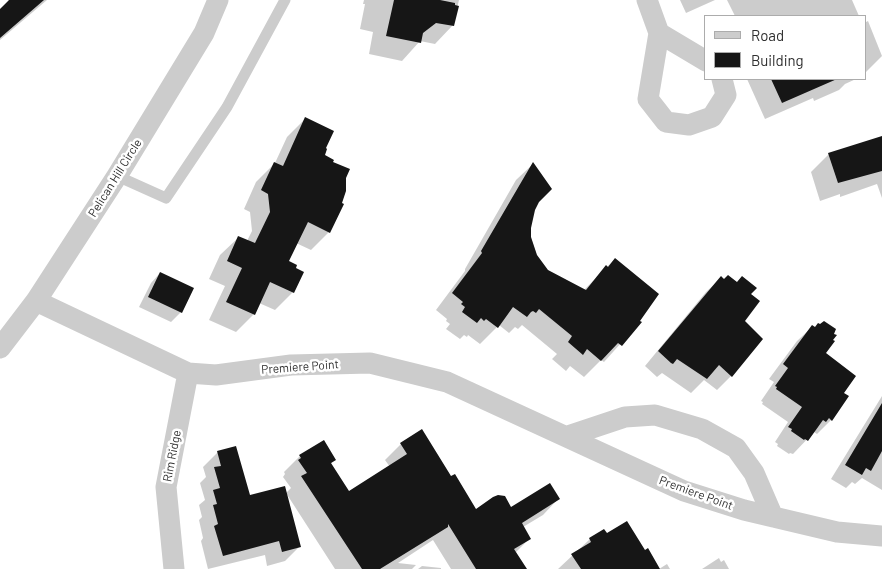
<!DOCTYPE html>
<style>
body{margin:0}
#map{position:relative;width:882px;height:569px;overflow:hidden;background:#fff;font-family:Barlow,sans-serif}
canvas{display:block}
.legend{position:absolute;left:704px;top:15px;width:162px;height:65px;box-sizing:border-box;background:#fff;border:1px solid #acacac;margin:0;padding:6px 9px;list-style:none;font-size:15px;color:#2f2f2f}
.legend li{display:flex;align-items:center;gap:10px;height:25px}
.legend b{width:25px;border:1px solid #acacac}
</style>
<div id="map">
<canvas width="882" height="569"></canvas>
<ul class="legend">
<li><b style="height:6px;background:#ccc"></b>Road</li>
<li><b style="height:14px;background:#161616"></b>Building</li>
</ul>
</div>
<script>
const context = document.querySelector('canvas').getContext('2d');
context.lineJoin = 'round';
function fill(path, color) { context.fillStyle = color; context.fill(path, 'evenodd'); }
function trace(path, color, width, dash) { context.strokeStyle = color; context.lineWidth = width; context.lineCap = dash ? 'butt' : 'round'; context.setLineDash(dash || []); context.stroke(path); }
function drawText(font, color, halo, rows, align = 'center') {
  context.font = font + ' Barlow,sans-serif'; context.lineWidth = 5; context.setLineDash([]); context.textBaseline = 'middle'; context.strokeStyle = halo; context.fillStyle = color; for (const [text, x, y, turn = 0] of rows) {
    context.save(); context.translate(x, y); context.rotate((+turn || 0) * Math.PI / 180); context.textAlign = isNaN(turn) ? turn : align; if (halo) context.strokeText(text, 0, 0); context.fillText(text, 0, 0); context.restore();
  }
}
const shadow = new Path2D(`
 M 11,0 L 47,0 L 0,40 L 0,9 Z
 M 364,0 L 459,0 L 453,25 L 435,44 L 420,41 L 402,61 L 369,54 L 373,32 L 360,29 L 365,4 L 363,4 Z
 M 680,0 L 715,0 L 686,13 Z
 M 727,0 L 852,0 L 859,16 L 735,16 Z
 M 868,21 L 882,56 L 866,72 L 866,22 Z
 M 747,79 L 856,79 L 845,84 L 839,90 L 814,101 L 813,98 L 765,119 Z
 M 305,119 L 323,156 L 329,232 L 311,250 L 296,243 L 288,262 L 293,292 L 275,310 L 259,303 L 254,314 L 236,332 L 209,320 L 225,286 L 209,279 L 220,255 L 239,237 L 247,241 L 252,231 L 250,212 L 244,209 L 256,182 L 275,163 L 287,137 Z
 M 882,138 L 882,198 L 877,184 L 840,197 L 840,194 L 820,201 L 811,172 L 829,154 Z
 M 533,164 L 538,201 L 534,209 L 529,228 L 530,237 L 535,255 L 547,270 L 584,290 L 615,259 L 640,322 L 604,362 L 601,360 L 584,377 L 570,366 L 566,371 L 552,359 L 557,354 L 522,325 L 518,329 L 515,327 L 509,333 L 499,325 L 480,344 L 468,335 L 467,337 L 464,335 L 460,339 L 446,329 L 450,324 L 446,321 L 447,319 L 436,310 L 465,271 L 465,269 L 516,180 Z
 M 160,273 L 181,312 L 171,322 L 139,307 L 151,283 Z
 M 721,278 L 737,283 L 750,294 L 731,376 L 717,390 L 704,380 L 691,393 L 662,373 L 657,377 L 645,366 L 706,292 Z
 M 812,327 L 843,393 L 831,420 L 817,434 L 814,432 L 793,454 L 790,453 L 789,454 L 777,446 L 778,444 L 775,442 L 788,422 L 762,404 L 763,402 L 761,401 L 774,382 L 769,379 L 797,341 Z
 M 882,396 L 882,490 L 862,478 L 855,484 L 852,482 L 846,488 L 831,479 Z
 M 323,441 L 335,460 L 330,464 L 349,493 L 390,467 L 385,460 L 401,444 L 450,478 L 476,511 L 511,508 L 558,499 L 543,515 L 523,527 L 529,539 L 515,553 L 518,569 L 451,569 L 433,540 L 398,563 L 416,565 L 412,569 L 335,569 L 286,493 L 291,488 L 283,477 L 285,474 L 284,472 L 300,456 Z
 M 218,452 L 249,496 L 299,547 L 285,561 L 267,566 L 265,555 L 208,569 L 201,541 L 203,538 L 199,520 L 202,517 L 199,505 L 205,500 L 200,483 L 206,477 L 203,467 Z
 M 606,535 L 644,551 L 659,569 L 667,564 L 670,569 L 558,569 L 590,539 Z
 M 719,558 L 721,562 L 724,560 L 729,569 L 702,569 Z
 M 422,566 L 441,568 L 441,569 L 418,569 Z`);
const building = new Path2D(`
 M 9,0 L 44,0 L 0,38 L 0,9 Z
 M 394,0 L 440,0 L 455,3 L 455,5 L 459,6 L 454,26 L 436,23 L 423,33 L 421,43 L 386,36 Z
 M 771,79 L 837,79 L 782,103 Z
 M 305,117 L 334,131 L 326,148 L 327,149 L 325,155 L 334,160 L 333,162 L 350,169 L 346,178 L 346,191 L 342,203 L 344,204 L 330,233 L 308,222 L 289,261 L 297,265 L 296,268 L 304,272 L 294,293 L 270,282 L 255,315 L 226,302 L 242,268 L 227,261 L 238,236 L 255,243 L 270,212 L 268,194 L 261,190 L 274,162 L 283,166 Z
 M 882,136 L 882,171 L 838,183 L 828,153 Z
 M 533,162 L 552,189 L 539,202 L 535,210 L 531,228 L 531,237 L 537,255 L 548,270 L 586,290 L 606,265 L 608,267 L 615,258 L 659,294 L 640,321 L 642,322 L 622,346 L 618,343 L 601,361 L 587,349 L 583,355 L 568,342 L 572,336 L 539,309 L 536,313 L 533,311 L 531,312 L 527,317 L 513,307 L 498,328 L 486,319 L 484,321 L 481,318 L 477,323 L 462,312 L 465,307 L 461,304 L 463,302 L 452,293 L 482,253 L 481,251 Z
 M 160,272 L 194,288 L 182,313 L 148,297 Z
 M 728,275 L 737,282 L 742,276 L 757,288 L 751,294 L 760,301 L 745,321 L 763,339 L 732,377 L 719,365 L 707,379 L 677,359 L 673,364 L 671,363 L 658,351 L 721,276 L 724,279 Z
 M 824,321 L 836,329 L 834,334 L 837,335 L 833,340 L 835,341 L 826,353 L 856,376 L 844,393 L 849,396 L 832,421 L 829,418 L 826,422 L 823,420 L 808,441 L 805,439 L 804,440 L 791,431 L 792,429 L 788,427 L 802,407 L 776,389 L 777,387 L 775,386 L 788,368 L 783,364 L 812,325 L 815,327 L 818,323 L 820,324 Z
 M 882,403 L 882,451 L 871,471 L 866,468 L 862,475 L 845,465 Z
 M 422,429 L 451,476 L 455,474 L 476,509 L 493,497 L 498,495 L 505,496 L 511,507 L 550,483 L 560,499 L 522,523 L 531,539 L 514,549 L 527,569 L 476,569 L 448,524 L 448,527 L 380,569 L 362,569 L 301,476 L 307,473 L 298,460 L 301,458 L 299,455 L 324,440 L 336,460 L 331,463 L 349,491 L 407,454 L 400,443 Z
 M 236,446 L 250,495 L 285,486 L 301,547 L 282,552 L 279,541 L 223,556 L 214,526 L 218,524 L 213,505 L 217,504 L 213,490 L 220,488 L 214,467 L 221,466 L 217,451 Z
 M 627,521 L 645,550 L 648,548 L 660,569 L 581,569 L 571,554 L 591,542 L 589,538 L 604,529 L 607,533 Z`);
const service = new Path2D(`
 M 117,176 L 166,198 L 227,107 L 285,0`);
const minor = new Path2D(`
 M 647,0 L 659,33 L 648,99 L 666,122 L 689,125 L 712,117 L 726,95 L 722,79
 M 659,33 L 706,61
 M 36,301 L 188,373 L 216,375 L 291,365 L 370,363 L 447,382 L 684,491 L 744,510 L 837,532 L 882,536
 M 0,348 L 36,301 L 117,176 L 204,33 L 218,0
 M 568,436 L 625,417 L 655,415 L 702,429 L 736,448 L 754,473 L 773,517
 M 174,569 L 166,487 L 188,373`);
const streetNames = [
 ["Pelican Hill Circle",115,178,-58],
 ["Premiere Point",300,367,-4],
 ["Rim Ridge",172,456,-79],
 ["Premiere Point",696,493,20]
];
fill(shadow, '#0003');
fill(building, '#161616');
trace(service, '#ccc', 11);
trace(minor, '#ccc', 21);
drawText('12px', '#2f2f2f', '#fff', streetNames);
</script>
